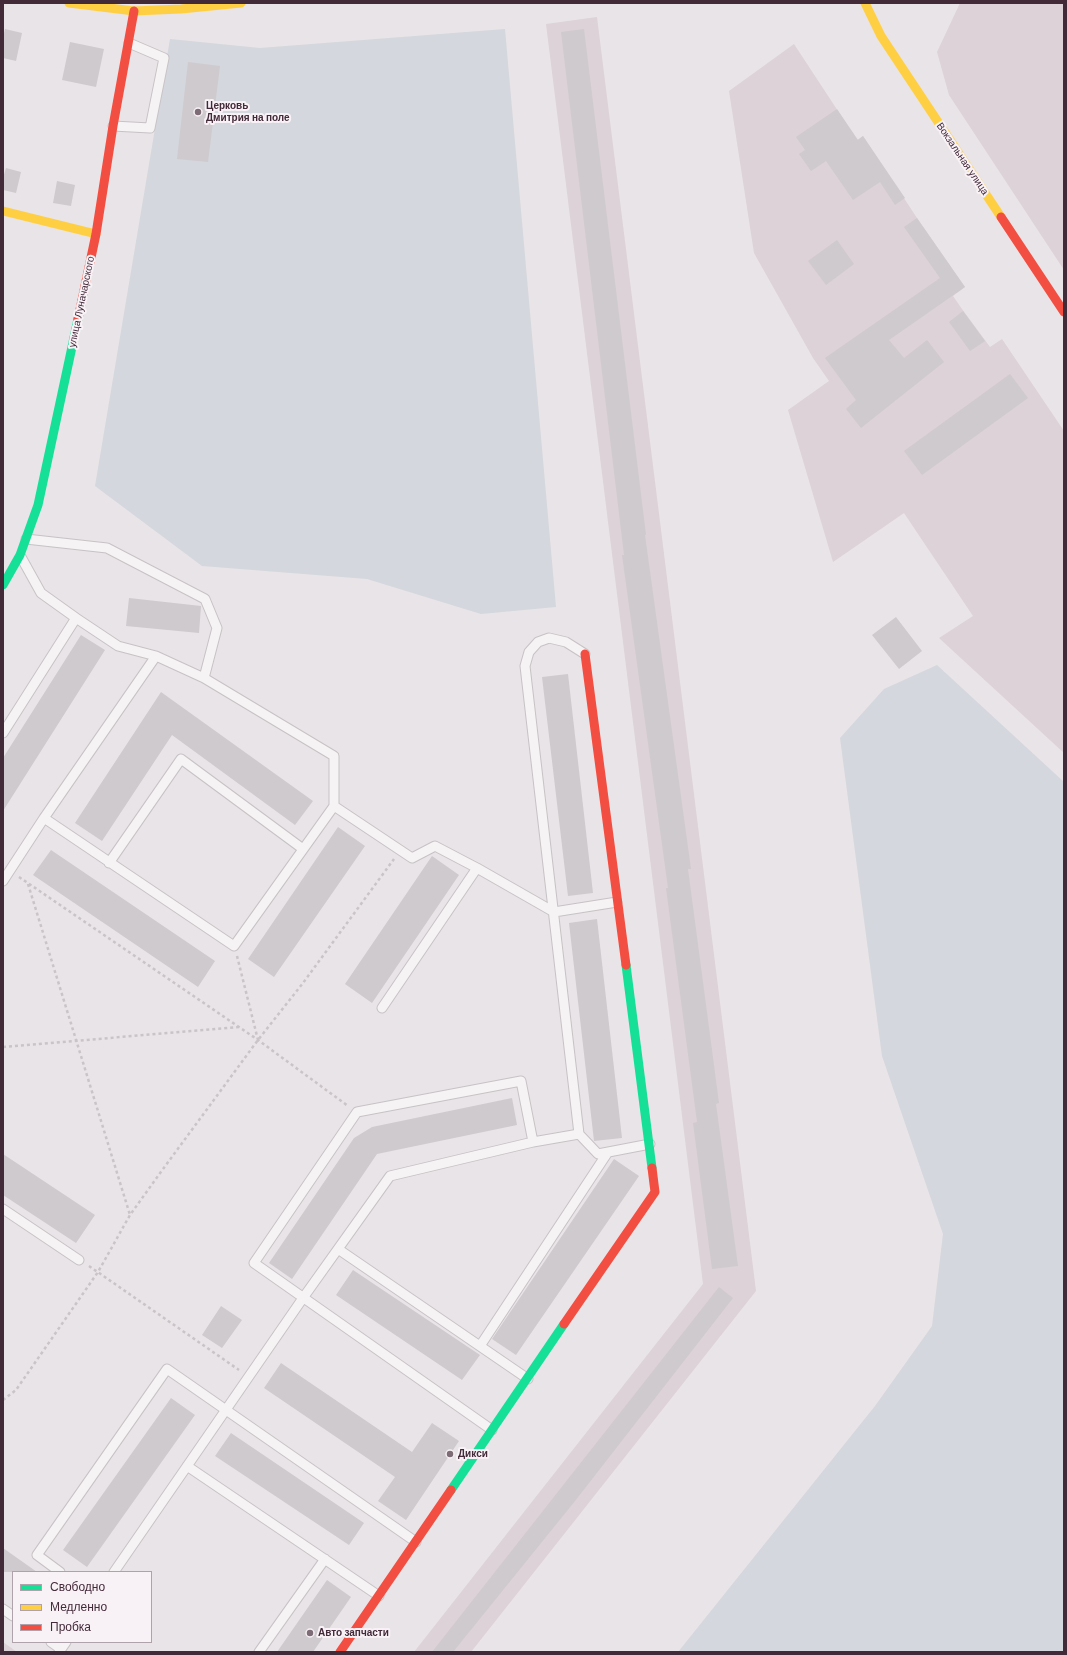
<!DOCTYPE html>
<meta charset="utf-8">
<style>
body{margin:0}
#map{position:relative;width:1067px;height:1655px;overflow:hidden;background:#e9e4e7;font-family:"DM Sans",sans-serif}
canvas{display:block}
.frame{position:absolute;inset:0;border:4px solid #432a39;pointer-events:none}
.legend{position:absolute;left:12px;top:1571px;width:140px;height:72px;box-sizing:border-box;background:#f8f2f6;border:1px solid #b0a2aa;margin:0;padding:5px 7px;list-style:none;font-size:12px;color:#432a39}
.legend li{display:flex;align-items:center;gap:8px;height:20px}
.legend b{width:20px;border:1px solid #b0a2aa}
</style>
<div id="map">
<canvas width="1067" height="1655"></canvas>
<div class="frame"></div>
<ul class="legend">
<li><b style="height:5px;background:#16e098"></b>Свободно</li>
<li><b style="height:5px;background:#ffcf43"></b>Медленно</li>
<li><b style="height:5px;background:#f24e42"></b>Пробка</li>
</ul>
</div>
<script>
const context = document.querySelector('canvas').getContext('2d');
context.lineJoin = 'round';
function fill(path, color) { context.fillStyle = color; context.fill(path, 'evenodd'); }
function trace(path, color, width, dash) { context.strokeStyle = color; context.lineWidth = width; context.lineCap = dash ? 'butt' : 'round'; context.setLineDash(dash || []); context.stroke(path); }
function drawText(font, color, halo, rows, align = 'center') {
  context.font = font + ' "DM Sans",sans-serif'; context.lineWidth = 4; context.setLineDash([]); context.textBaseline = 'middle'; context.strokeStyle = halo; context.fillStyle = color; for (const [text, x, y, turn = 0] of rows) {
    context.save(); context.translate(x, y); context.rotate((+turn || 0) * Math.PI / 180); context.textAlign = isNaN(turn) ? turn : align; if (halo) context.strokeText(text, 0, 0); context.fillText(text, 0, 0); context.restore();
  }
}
const built = new Path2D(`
 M 960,3 L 1064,3 L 1064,270 L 949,95 L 937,52 Z
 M 597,17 L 756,1291 L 471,1652 L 414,1652 L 703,1284 L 546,24 Z
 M 794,44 L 857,140 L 863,136 L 917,218 L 965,287 L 953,296 L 962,309 L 990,347 L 1002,339 L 1064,431 L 1064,753 L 939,638 L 973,616 L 904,513 L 833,562 L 788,410 L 829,381 L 813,358 L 754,253 L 729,91 Z
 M 3,1642 L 17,1652 L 3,1652 Z`);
const green = new Path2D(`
 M 505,29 L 556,607 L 481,614 L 367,579 L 202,566 L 95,486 L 170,39 L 260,48 Z
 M 937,665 L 1064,782 L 1064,1652 L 678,1652 L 875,1406 L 932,1326 L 943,1234 L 882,1056 L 840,738 L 884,689 Z`);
const building = new Path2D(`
 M 5,29 L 22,33 L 16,61 L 3,58 L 3,37 Z
 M 584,29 L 646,535 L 645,535 L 691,869 L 688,869 L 719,1103 L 716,1104 L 738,1266 L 712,1269 L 693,1123 L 697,1122 L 666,888 L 668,888 L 622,555 L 624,555 L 561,32 Z
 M 70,42 L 104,49 L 96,87 L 62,80 Z
 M 188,62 L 220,66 L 208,162 L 177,159 Z
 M 837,109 L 858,140 L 863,136 L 905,198 L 895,205 L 880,182 L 853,200 L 826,161 L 811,171 L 799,154 L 805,150 L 796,137 Z
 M 6,168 L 21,172 L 16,193 L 3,190 L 3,178 Z
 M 57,181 L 75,185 L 71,206 L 53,203 Z
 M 917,218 L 965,287 L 889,340 L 904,358 L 927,340 L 944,362 L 861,428 L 846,409 L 856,400 L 825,358 L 940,278 L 904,227 Z
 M 837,240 L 854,264 L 826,285 L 808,261 Z
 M 963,311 L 985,341 L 970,351 L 949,322 Z
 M 1010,374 L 1028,398 L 922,475 L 904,451 Z
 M 129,598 L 201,606 L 199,633 L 126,626 Z
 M 896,617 L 922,651 L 899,669 L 872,635 Z
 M 81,635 L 105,650 L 3,811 L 3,758 Z
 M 568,674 L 593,893 L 568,896 L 542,677 Z
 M 161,692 L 313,801 L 295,825 L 172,735 L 102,841 L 75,823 Z
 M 338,827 L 365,846 L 274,977 L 248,959 Z
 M 51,850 L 215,961 L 198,987 L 33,875 Z
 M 432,856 L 459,875 L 372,1003 L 345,984 Z
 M 597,919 L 622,1138 L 594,1141 L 569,923 Z
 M 512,1098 L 517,1125 L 377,1154 L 292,1279 L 269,1263 L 354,1138 L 372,1127 Z
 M 3,1154 L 95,1215 L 76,1243 L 3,1195 Z
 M 614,1159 L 639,1176 L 516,1355 L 492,1339 Z
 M 353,1270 L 480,1355 L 462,1380 L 336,1295 Z
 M 719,1287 L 733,1298 L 575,1501 L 453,1652 L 432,1652 Z
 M 221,1306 L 242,1320 L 222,1348 L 202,1335 Z
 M 281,1363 L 412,1452 L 432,1423 L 459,1441 L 406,1520 L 378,1501 L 395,1477 L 264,1388 Z
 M 171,1398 L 195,1415 L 87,1567 L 63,1550 Z
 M 231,1433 L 364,1523 L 349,1545 L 215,1456 Z
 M 3,1548 L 37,1572 L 3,1572 Z
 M 327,1580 L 351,1597 L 313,1652 L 277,1652 Z`);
const path = new Path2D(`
 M 19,877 L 258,1040 L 348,1106
 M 28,884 L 130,1215
 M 237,956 L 258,1040
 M 3,1047 L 239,1027
 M 89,1266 L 239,1370
 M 3,1400 L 16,1390 L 98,1272 L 130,1215 L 163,1169 L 258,1040 L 303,983 L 394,859`);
const lane = new Path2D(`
 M 113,126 L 150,128 L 164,58 L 129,43
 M 26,539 L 107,548 L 205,599 L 217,628 L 204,678
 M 3,733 L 76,618 L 41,593 L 21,557
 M 334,806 L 412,858 L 435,846 L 477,868 L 554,912 L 617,902
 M 44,818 L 156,656
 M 109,863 L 181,759 L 303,849
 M 3,881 L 44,818 L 234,946 L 334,806 L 334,756 L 204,678 L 156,656 L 118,646 L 76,618
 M 382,1008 L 477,868
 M 579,1134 L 525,666 L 529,652 L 538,642 L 549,638 L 566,642 L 585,654
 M 3,1209 L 79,1260
 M 338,1249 L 528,1379
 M 480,1346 L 608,1152
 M 492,1430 L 254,1263 L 357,1112 L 521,1081 L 533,1142
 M 187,1466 L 379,1596
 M 60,1572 L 37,1555 L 167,1369 L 416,1542
 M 114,1572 L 303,1298 L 390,1176 L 533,1142 L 579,1134 L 598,1154 L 650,1144
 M 3,1609 L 13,1616
 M 51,1642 L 61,1649
 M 59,1652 L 66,1642
 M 259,1652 L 325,1559`);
const fast = new Path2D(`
 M 3,585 L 20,555 L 38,505 L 78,319
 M 626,965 L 652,1168
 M 451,1490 L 564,1324`);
const slow = new Path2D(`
 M 69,3 L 134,11 L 181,9 L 241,3
 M 865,3 L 881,36 L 1001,217
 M 3,211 L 96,234`);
const jam = new Path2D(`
 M 1001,217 L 1064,312
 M 78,319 L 96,234 L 113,126 L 134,11
 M 585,654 L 626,965
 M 564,1324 L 655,1192 L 652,1168
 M 340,1652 L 451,1490`);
const markers = [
 [198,112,4,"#7d6b76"],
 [450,1454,4,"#7d6b76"],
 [310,1633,4,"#7d6b76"]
];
const poiNames = [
 ["Церковь",206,106],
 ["Дмитрия на поле",206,118],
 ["Дикси",458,1454],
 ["Авто запчасти",318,1633]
];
const streetNames = [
 ["Вокзальная улица",962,159,56],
 ["улица Луначарского",82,302,-78]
];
fill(built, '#dcd2d7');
fill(green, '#d4d7dd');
fill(building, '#cfcace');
trace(lane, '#c7c2c5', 11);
trace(path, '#cac4c8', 2.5, [3, 3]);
trace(lane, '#f6f3f5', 9);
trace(fast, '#16e098', 9);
trace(slow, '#ffcf43', 9);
trace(jam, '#f24e42', 9);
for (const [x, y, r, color] of markers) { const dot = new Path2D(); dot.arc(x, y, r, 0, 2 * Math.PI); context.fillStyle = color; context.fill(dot); trace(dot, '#f8f2f6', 1.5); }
drawText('bold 10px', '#432a39', '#f8f2f6', poiNames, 'left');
drawText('10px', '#432a39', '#f8f2f6', streetNames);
</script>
